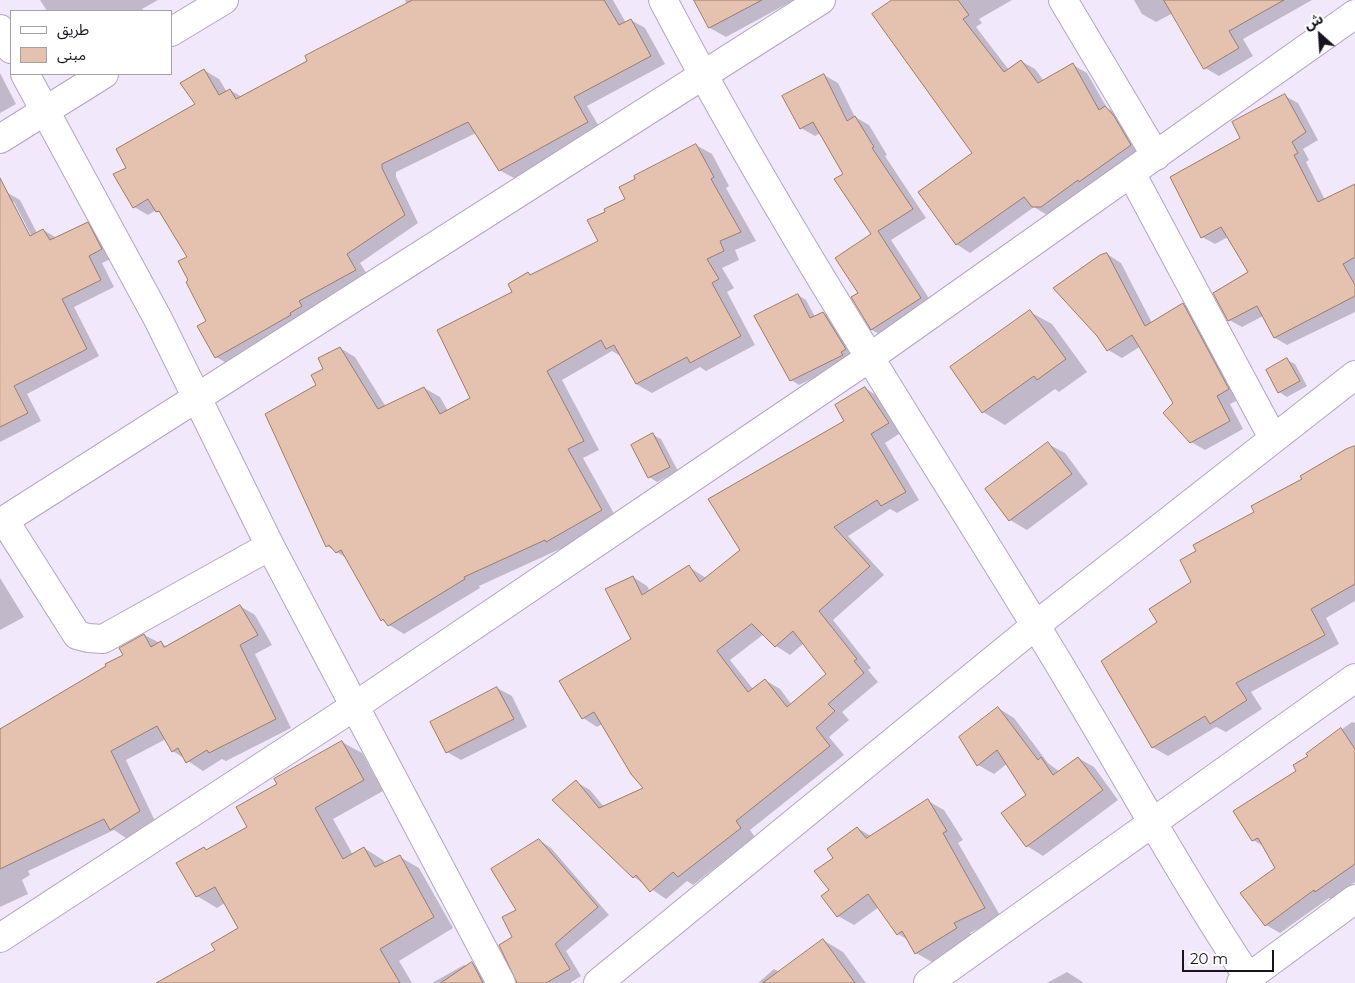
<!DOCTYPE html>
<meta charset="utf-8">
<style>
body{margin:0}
#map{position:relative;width:1355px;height:983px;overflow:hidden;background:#f2e8fc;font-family:Montserrat,"Noto Sans Arabic",sans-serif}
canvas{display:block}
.legend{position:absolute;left:10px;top:10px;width:162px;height:65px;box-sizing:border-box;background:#fff;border:1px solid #a3a1a5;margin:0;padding:6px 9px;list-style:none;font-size:15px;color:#19131e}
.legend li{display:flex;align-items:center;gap:10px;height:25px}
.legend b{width:25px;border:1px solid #a3a1a5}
.north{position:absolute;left:1295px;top:10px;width:50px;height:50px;-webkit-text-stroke:4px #fff;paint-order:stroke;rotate:334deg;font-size:14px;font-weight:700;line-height:20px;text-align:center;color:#19131e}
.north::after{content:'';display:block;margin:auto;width:18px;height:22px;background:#19131e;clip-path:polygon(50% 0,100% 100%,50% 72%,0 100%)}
.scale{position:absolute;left:1182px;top:950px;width:92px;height:22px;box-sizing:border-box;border:2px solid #19131e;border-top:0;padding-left:6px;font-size:15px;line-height:18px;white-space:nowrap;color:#19131e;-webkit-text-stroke:4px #fff;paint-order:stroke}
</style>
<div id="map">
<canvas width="1355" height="983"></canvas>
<ul class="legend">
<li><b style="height:6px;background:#fff"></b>طريق</li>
<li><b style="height:14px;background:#e5c2af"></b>مبنى</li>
</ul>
<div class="north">ش</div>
<div class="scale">20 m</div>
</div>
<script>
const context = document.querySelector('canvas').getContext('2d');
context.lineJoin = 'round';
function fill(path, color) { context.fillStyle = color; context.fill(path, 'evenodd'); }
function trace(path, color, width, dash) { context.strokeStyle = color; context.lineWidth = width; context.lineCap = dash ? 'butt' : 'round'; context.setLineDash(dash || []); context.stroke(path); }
const shadow = new Path2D(`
 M 40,0 L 158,0 L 142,9 L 144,11 L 47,11 Z
 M 405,0 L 613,0 L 626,23 L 631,20 L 645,28 L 665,64 L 587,106 L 601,130 L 514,178 L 499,170 L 476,133 L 396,172 L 396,177 L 418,223 L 360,263 L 370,279 L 230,365 L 216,357 L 208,321 L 190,281 L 189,257 L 163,215 L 156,210 L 148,215 L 134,207 L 128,168 L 196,104 L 204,70 L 219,79 L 227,92 L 230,90 L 242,97 L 407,5 Z
 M 695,0 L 794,0 L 726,37 L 710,28 Z
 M 895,0 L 1012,0 L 979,19 L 982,23 L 976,27 L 1009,70 L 1021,61 L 1035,69 L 1044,81 L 1073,65 L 1087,73 L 1107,108 L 1119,115 L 1145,154 L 1056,215 L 1047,215 L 1034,207 L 970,253 L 956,244 L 973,153 Z
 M 1134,0 L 1312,0 L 1243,39 L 1253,56 L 1219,76 L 1205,68 L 1173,13 L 1156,22 L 1142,14 Z
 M 0,73 L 16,104 L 0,113 Z
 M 824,75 L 838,83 L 855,117 L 869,125 L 887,155 L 885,156 L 926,218 L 891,240 L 934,306 L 886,338 L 872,330 L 853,297 L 860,294 L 873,235 L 844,174 L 821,133 L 815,136 L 801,128 Z
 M 1285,96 L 1298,103 L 1318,140 L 1303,149 L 1309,160 L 1306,162 L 1325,200 L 1355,197 L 1355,312 L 1287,345 L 1275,338 L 1263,316 L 1242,327 L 1229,320 L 1250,273 L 1228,237 L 1215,244 L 1202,237 L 1242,138 Z
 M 696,145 L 712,154 L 729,186 L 726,188 L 756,241 L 735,250 L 739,260 L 722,268 L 734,288 L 727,292 L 755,345 L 706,371 L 700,367 L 652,393 L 636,384 L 622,357 L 612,351 L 562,380 L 599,450 L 583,458 L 617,519 L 563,550 L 560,549 L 479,586 L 480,588 L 404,634 L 389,625 L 382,620 L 348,559 L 327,546 L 266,414 L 317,385 L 325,369 L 340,348 L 355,357 L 386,407 L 424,388 L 440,397 L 448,411 L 472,398 L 514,293 L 528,273 L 532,276 L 599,242 L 607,213 Z
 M 6,192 L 20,200 L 37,233 L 43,230 L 57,238 L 88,224 L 101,231 L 115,257 L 102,263 L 114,287 L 74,307 L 99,356 L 27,394 L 41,421 L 0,442 L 0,195 ZM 11,202 L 14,202 L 34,241 L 32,242 Z
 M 1107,254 L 1121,263 L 1152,323 L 1183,304 L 1197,312 L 1242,398 L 1230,404 L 1243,429 L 1205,450 L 1191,442 L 1175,404 L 1141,346 L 1122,358 L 1108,350 Z
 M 798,295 L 806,300 L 815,317 L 823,313 L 831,318 L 853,354 L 850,360 L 799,385 L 791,380 Z
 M 1030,312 L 1052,324 L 1087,372 L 1059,392 L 1055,389 L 1005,425 L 983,412 L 951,367 Z
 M 1287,360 L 1295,364 L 1307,386 L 1287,397 L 1279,392 Z
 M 865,388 L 879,397 L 902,432 L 885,443 L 919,500 L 897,513 L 890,509 L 848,536 L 884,575 L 833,620 L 871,668 L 868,670 L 878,682 L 842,712 L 849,720 L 829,737 L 844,755 L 750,830 L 755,837 L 693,885 L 687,881 L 666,899 L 634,877 L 553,800 L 576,782 L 590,790 L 604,807 L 645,789 L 602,724 L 597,727 L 583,718 L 632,640 L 633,577 L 647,586 L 650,591 L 689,567 L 706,578 L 742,550 L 845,421 ZM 764,634 L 776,646 L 790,655 L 804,643 L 828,674 L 792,705 L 780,689 L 765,680 L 753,689 L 730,660 Z
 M 653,435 L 661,439 L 678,471 L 657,482 L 649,477 Z
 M 1048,444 L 1065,453 L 1088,484 L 1027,530 L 1010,520 Z
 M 1355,454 L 1355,601 L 1326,618 L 1339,644 L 1251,692 L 1262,709 L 1226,732 L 1216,727 L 1168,756 L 1152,747 L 1159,622 L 1193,582 L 1198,551 L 1256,513 Z
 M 0,578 L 24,617 L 0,630 Z
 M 240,606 L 255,615 L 272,645 L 255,654 L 291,728 L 226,761 L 222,759 L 203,771 L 173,751 L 166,739 L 126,760 L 155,821 L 126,838 L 114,830 L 28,871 L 30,875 L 22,880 L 28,894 L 0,907 L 0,729 L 124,656 L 144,635 L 168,647 Z
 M 497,688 L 512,696 L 527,727 L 461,760 L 447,752 Z
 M 998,708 L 1014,718 L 1048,763 L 1060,772 L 1078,758 L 1094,767 L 1118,800 L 1043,856 L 1027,846 L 1003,814 L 1028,795 L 1008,763 L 994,774 L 978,765 Z
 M 1352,722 L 1355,723 L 1355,882 L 1331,899 L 1329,898 L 1280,933 L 1266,925 L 1277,868 L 1265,847 L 1253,840 L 1298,771 L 1310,757 L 1308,754 Z
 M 342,742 L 362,753 L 383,791 L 333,819 L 353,855 L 364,848 L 383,860 L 385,863 L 400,857 L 419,868 L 453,928 L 399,961 L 412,983 L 256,983 L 240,929 L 225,903 L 217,908 L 197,896 L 178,864 L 204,848 L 207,851 L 249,827 L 279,784 Z
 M 928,801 L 944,810 L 963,840 L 958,843 L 1001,917 L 970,933 L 973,938 L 932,962 L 916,953 L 908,940 L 898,934 L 879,907 L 854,925 L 838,916 L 830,890 L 835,858 L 857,828 L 871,836 Z
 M 539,840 L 551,848 L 609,915 L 566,951 L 581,976 L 570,983 L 539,983 L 514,937 Z
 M 823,940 L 843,952 L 866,983 L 758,983 L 774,969 L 780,972 Z
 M 472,964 L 487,972 L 493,983 L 432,983 L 464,965 L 468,967 Z
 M 1067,972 L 1084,983 L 1047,983 Z`);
const building = new Path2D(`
 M 413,0 L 604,0 L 619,25 L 631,19 L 651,56 L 574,97 L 588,122 L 499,171 L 468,122 L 382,164 L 382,168 L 405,215 L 347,254 L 356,270 L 299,301 L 302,306 L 290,313 L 291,315 L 215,358 L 197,326 L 206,321 L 186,282 L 188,280 L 178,261 L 187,257 L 159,211 L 156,212 L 148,199 L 133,208 L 113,174 L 126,168 L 116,149 L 195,104 L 180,83 L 204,69 L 219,95 L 230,89 L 236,99 L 307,61 L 305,56 Z
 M 694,0 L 762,0 L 709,28 Z
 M 892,0 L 958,0 L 969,15 L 963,19 L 1004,72 L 1021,60 L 1038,83 L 1073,63 L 1099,110 L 1105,106 L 1114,116 L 1131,145 L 1079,182 L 1078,180 L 1041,207 L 1032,207 L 1024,197 L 956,245 L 918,192 L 972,153 L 872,14 Z
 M 1164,0 L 1284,0 L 1229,31 L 1239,48 L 1204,69 Z
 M 824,74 L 847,121 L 855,116 L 874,147 L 872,148 L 913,209 L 878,231 L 921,298 L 871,330 L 851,297 L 858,293 L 835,258 L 871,234 L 834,179 L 843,174 L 813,122 L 800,129 L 782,96 Z
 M 1285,94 L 1306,132 L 1292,142 L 1298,153 L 1294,155 L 1318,202 L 1355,184 L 1355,257 L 1343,264 L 1355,285 L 1355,296 L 1274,338 L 1257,306 L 1228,321 L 1213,293 L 1248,272 L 1221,227 L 1201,238 L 1170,177 L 1240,138 L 1232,122 Z
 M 696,144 L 714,177 L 711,179 L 741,232 L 720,241 L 724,251 L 707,259 L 719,279 L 712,283 L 741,336 L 690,363 L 687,357 L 636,384 L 614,345 L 606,349 L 601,340 L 547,371 L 584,441 L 568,449 L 602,510 L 546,542 L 545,540 L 464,577 L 465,579 L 388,626 L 383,619 L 381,621 L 341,550 L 336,553 L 329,545 L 326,547 L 265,414 L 316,385 L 311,375 L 323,369 L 318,358 L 340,347 L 378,409 L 424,387 L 440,414 L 470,398 L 437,330 L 512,292 L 508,284 L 528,272 L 530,275 L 598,241 L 587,220 L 605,212 L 604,209 L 625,199 L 619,187 L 635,179 L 634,176 Z
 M 0,178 L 30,236 L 43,229 L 50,240 L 88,222 L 102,249 L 89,256 L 101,280 L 62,299 L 87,349 L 14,386 L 28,413 L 0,427 Z
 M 1107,253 L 1145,326 L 1183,303 L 1229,389 L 1217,396 L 1230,421 L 1190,443 L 1163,413 L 1173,403 L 1132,335 L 1107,351 L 1097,336 L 1053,288 L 1100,255 Z
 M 798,294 L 810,318 L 823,312 L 846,349 L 841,352 L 843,355 L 790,381 L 754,316 Z
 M 1030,310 L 1066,359 L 1037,380 L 1034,376 L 982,413 L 950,367 Z
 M 1287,358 L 1300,381 L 1278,393 L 1266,370 Z
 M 865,387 L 889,423 L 871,434 L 906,492 L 881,506 L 877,500 L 834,527 L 870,566 L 819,611 L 857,659 L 854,661 L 864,673 L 828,704 L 835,711 L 816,728 L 830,746 L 736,821 L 741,828 L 678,877 L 673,872 L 650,892 L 636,875 L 633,878 L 552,800 L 576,780 L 599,808 L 643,788 L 631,774 L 594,712 L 582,719 L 559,681 L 631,639 L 605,589 L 633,576 L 642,595 L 689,565 L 700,582 L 740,550 L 708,499 L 844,421 L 835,405 ZM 752,624 L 775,647 L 793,631 L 826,674 L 787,707 L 765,679 L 748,692 L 717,651 Z
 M 653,433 L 670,467 L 648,478 L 631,445 Z
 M 1048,442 L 1072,474 L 1009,521 L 985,489 Z
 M 1355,446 L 1355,584 L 1311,609 L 1325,635 L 1236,683 L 1247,700 L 1210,724 L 1205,716 L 1152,748 L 1101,661 L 1157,622 L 1149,609 L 1191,582 L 1180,560 L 1196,551 L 1193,545 L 1254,512 L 1251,506 L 1302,479 L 1300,476 L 1346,449 Z
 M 240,605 L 258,635 L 240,645 L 276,719 L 209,753 L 207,750 L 186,763 L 178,748 L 172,752 L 157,726 L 111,751 L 140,811 L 110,830 L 104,819 L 0,869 L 0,729 L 106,666 L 105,664 L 123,655 L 119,648 L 144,634 L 151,647 L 161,641 L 164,647 Z
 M 497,687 L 514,719 L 446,753 L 430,722 Z
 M 998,707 L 1038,760 L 1041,757 L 1053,775 L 1078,757 L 1103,790 L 1026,847 L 1001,813 L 1026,795 L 997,750 L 977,766 L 959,737 Z
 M 1341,728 L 1355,749 L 1355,864 L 1315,892 L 1314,890 L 1265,926 L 1240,893 L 1275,868 L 1258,838 L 1252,841 L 1233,811 L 1296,771 L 1293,765 L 1308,756 L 1306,754 Z
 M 342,741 L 364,780 L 315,808 L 343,859 L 364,847 L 375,867 L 400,855 L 434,917 L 380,949 L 400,983 L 156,983 L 215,950 L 211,944 L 238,928 L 215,887 L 196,897 L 176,863 L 204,847 L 206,850 L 247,827 L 236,807 L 277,784 L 274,779 Z
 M 928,799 L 947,831 L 943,833 L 985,908 L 954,923 L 957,928 L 915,954 L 902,931 L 897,935 L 868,894 L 837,917 L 821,896 L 829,890 L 814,871 L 833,858 L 827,849 L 857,827 L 866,838 Z
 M 539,839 L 598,907 L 555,944 L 570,969 L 546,983 L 517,983 L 499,945 L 512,937 L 502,917 L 516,910 L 491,869 Z
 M 823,939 L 855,983 L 763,983 Z
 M 472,962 L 483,983 L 441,983 Z`);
const minor = new Path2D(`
 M 663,0 C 775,214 908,417 1034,623 C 1108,742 1174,866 1252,983
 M 1063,0 L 1156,156
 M 0,29 L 11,49
 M 171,32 L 224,0
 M 25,74 L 158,319 L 270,546 L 501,983
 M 0,139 L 104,74
 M 1131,173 L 1273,438
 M 4,520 L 77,635 L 88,638 L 103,639 L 270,546
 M 0,523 L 821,0
 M 0,938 L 355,706 L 869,358 L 1355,14
 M 598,983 L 1036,625 L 1355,375
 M 928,983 L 1355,678
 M 1241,983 L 1355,899`);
fill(shadow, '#0003');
fill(building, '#e5c2af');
trace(building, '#9c7b6a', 1);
trace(minor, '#b4a4c4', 30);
trace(minor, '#fff', 28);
</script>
